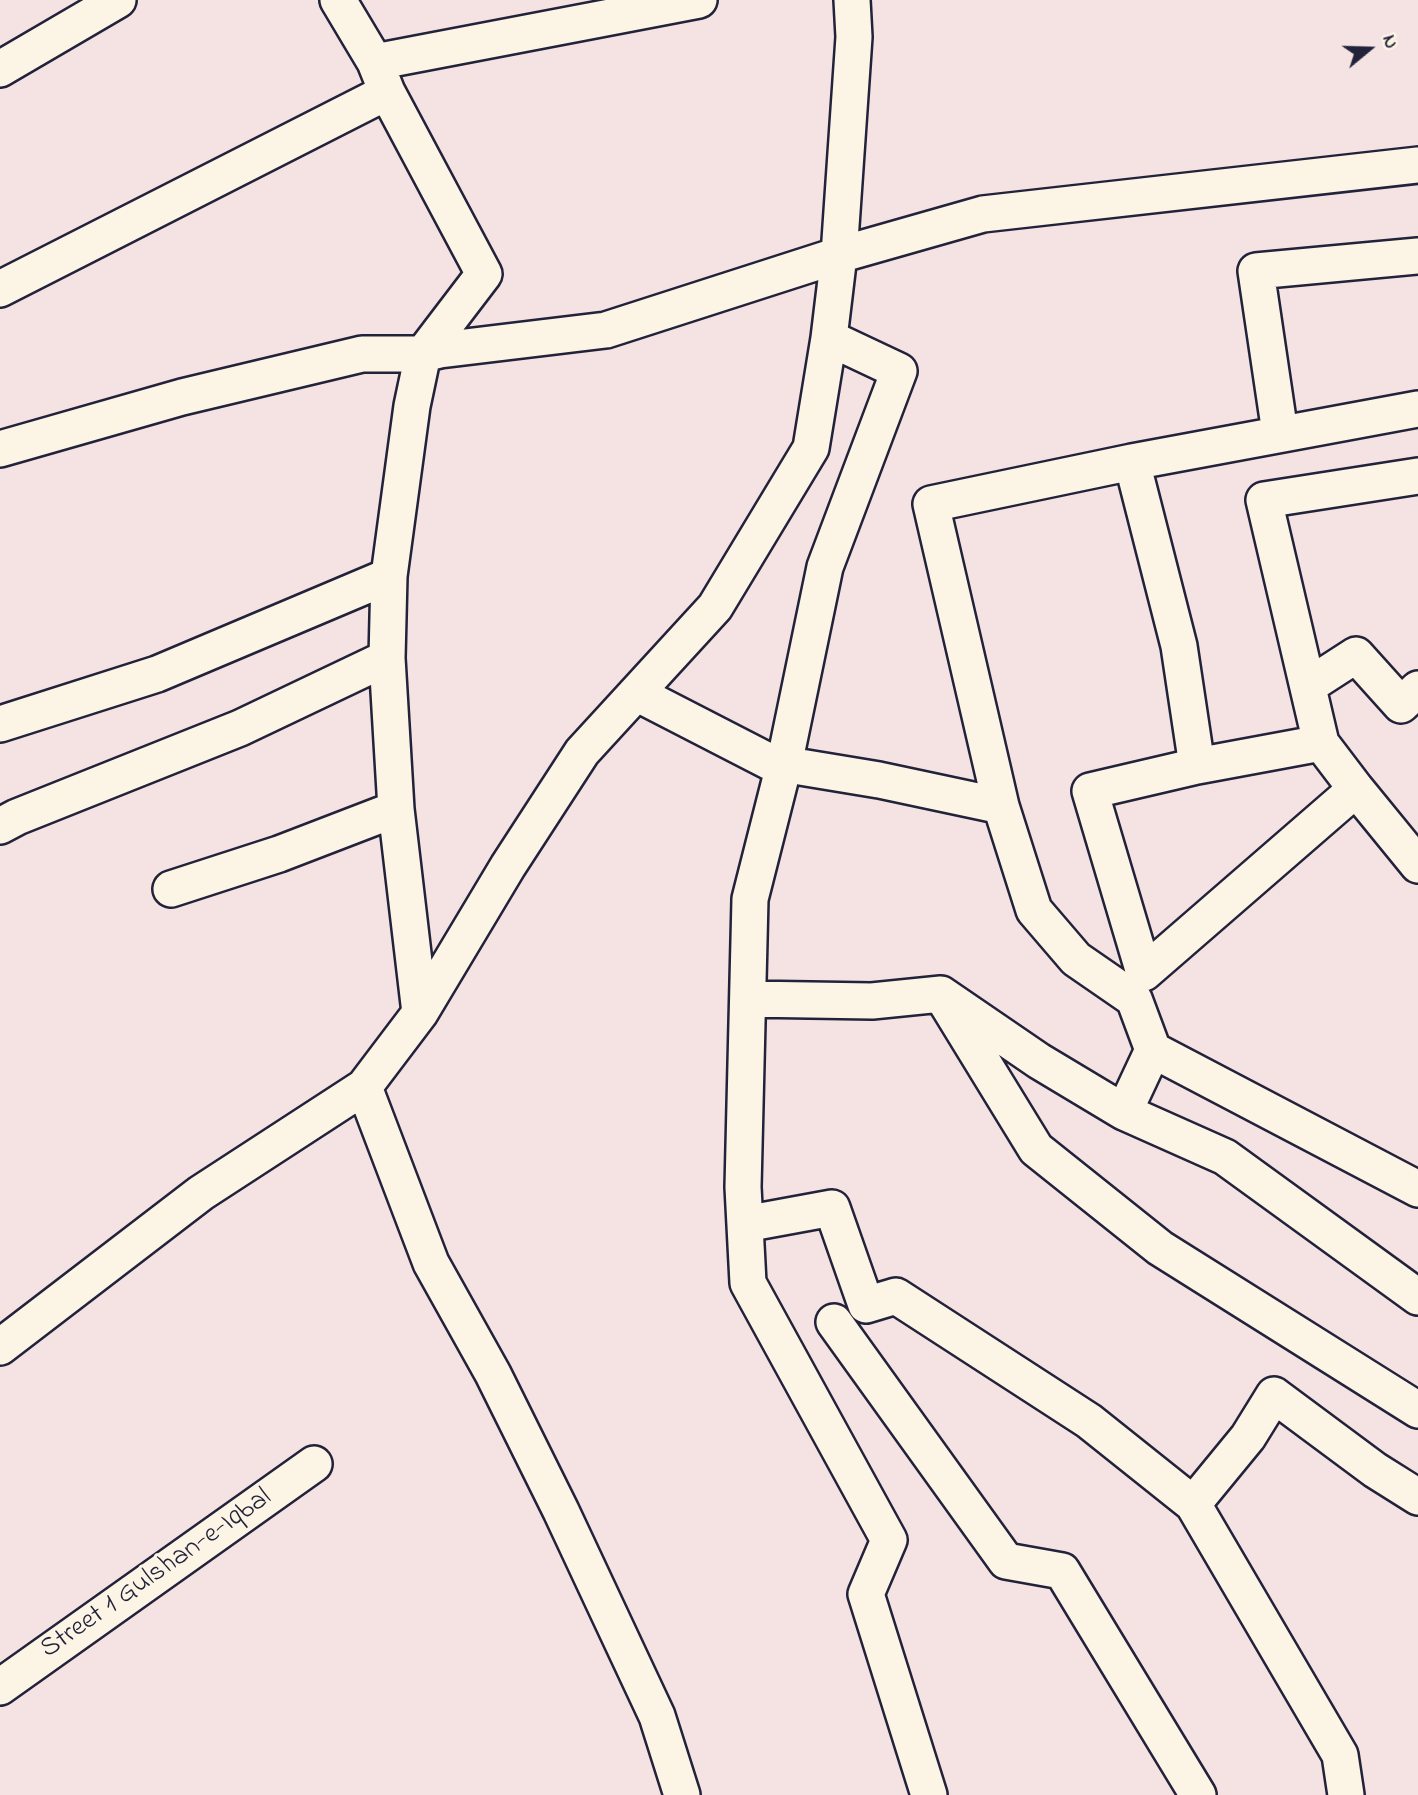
<!DOCTYPE html>
<style>
body{margin:0}
#map{position:relative;width:1418px;height:1795px;overflow:hidden;background:#f5e2e2;font-family:"Indie Flower",sans-serif}
canvas{display:block}
.north{position:absolute;left:1334px;top:14px;width:70px;height:70px;-webkit-text-stroke:5px #fcf5e5;paint-order:stroke;rotate:71deg;font-size:19px;font-weight:700;line-height:28px;text-align:center;color:#22223b}
.north::after{content:'';display:block;margin:auto;width:24px;height:32px;background:#22223b;clip-path:polygon(50% 0,100% 100%,50% 72%,0 100%)}
</style>
<div id="map">
<canvas width="1418" height="1795"></canvas>
<div class="north">N</div>
</div>
<script>
const context = document.querySelector('canvas').getContext('2d');
context.lineJoin = 'round';
function trace(path, color, width, dash) { context.strokeStyle = color; context.lineWidth = width; context.lineCap = dash ? 'butt' : 'round'; context.setLineDash(dash || []); context.stroke(path); }
function drawText(font, color, halo, rows, align = 'center') {
  context.font = font + ' "Indie Flower",sans-serif'; context.lineWidth = 6; context.setLineDash([]); context.textBaseline = 'middle'; context.strokeStyle = halo; context.fillStyle = color; for (const [text, x, y, turn = 0] of rows) {
    context.save(); context.translate(x, y); context.rotate((+turn || 0) * Math.PI / 180); context.textAlign = isNaN(turn) ? turn : align; if (halo) context.strokeText(text, 0, 0); context.fillText(text, 0, 0); context.restore();
  }
}
const minor = new Path2D(`
 M 338,0 L 375,62 L 387,92 L 484,274 L 423,354 L 412,406 L 389,576 L 387,658 L 396,809 L 420,1013
 M 852,0 L 854,37 L 839,255 L 983,214 L 1418,165
 M 375,62 L 699,0
 M 0,69 L 118,0
 M 0,289 L 387,92
 M 829,338 L 899,371 L 825,567 L 784,765 L 750,899 L 743,1187 L 748,1283 L 889,1540 L 866,1594 L 929,1795
 M 1418,409 L 1132,462 L 1179,646 L 1197,766 L 1321,743 L 1356,789 L 1418,865
 M 1280,433 L 1256,271 L 1418,256
 M 0,449 L 182,397 L 362,354 L 423,354 L 440,350 L 606,330 L 839,255 L 829,338 L 811,448 L 715,607 L 582,752 L 508,866 L 420,1013 L 364,1087 L 201,1193 L 0,1347
 M 1132,462 L 931,504 L 1001,806 L 1034,910 L 1076,959 L 1134,999 L 1153,1050 L 1124,1112 L 1225,1157 L 1418,1297
 M 1308,686 L 1356,655 L 1401,705 L 1418,689
 M 636,693 L 770,762 L 879,780 L 1001,806
 M 0,724 L 157,674 L 389,576
 M 1321,743 L 1264,500 L 1418,476
 M 1197,766 L 1090,791 L 1144,973 L 1356,789
 M 0,826 L 17,817 L 240,728 L 387,658
 M 171,889 L 279,854 L 396,809
 M 941,994 L 1036,1149 L 1160,1248 L 1418,1410
 M 748,999 L 872,1001 L 941,994 L 1039,1061 L 1124,1112
 M 1153,1050 L 1418,1189
 M 364,1087 L 431,1263 L 493,1374 L 561,1511 L 657,1716 L 682,1795
 M 745,1224 L 832,1208 L 866,1305 L 896,1296 L 1089,1421 L 1193,1504 L 1248,1437 L 1274,1395 L 1375,1470 L 1418,1497
 M 834,1322 L 1006,1561 L 1062,1571 L 1198,1795
 M 1193,1504 L 1340,1755 L 1346,1795
 M 0,1687 L 314,1464`);
const streetNames = [
 ["Street 1 Gulshan-e-Iqbal",157,1575,-35]
];
trace(minor, '#22223b', 40);
trace(minor, '#fcf5e5', 35);
drawText('28px', '#22223b', '#fcf5e5', streetNames);
</script>
